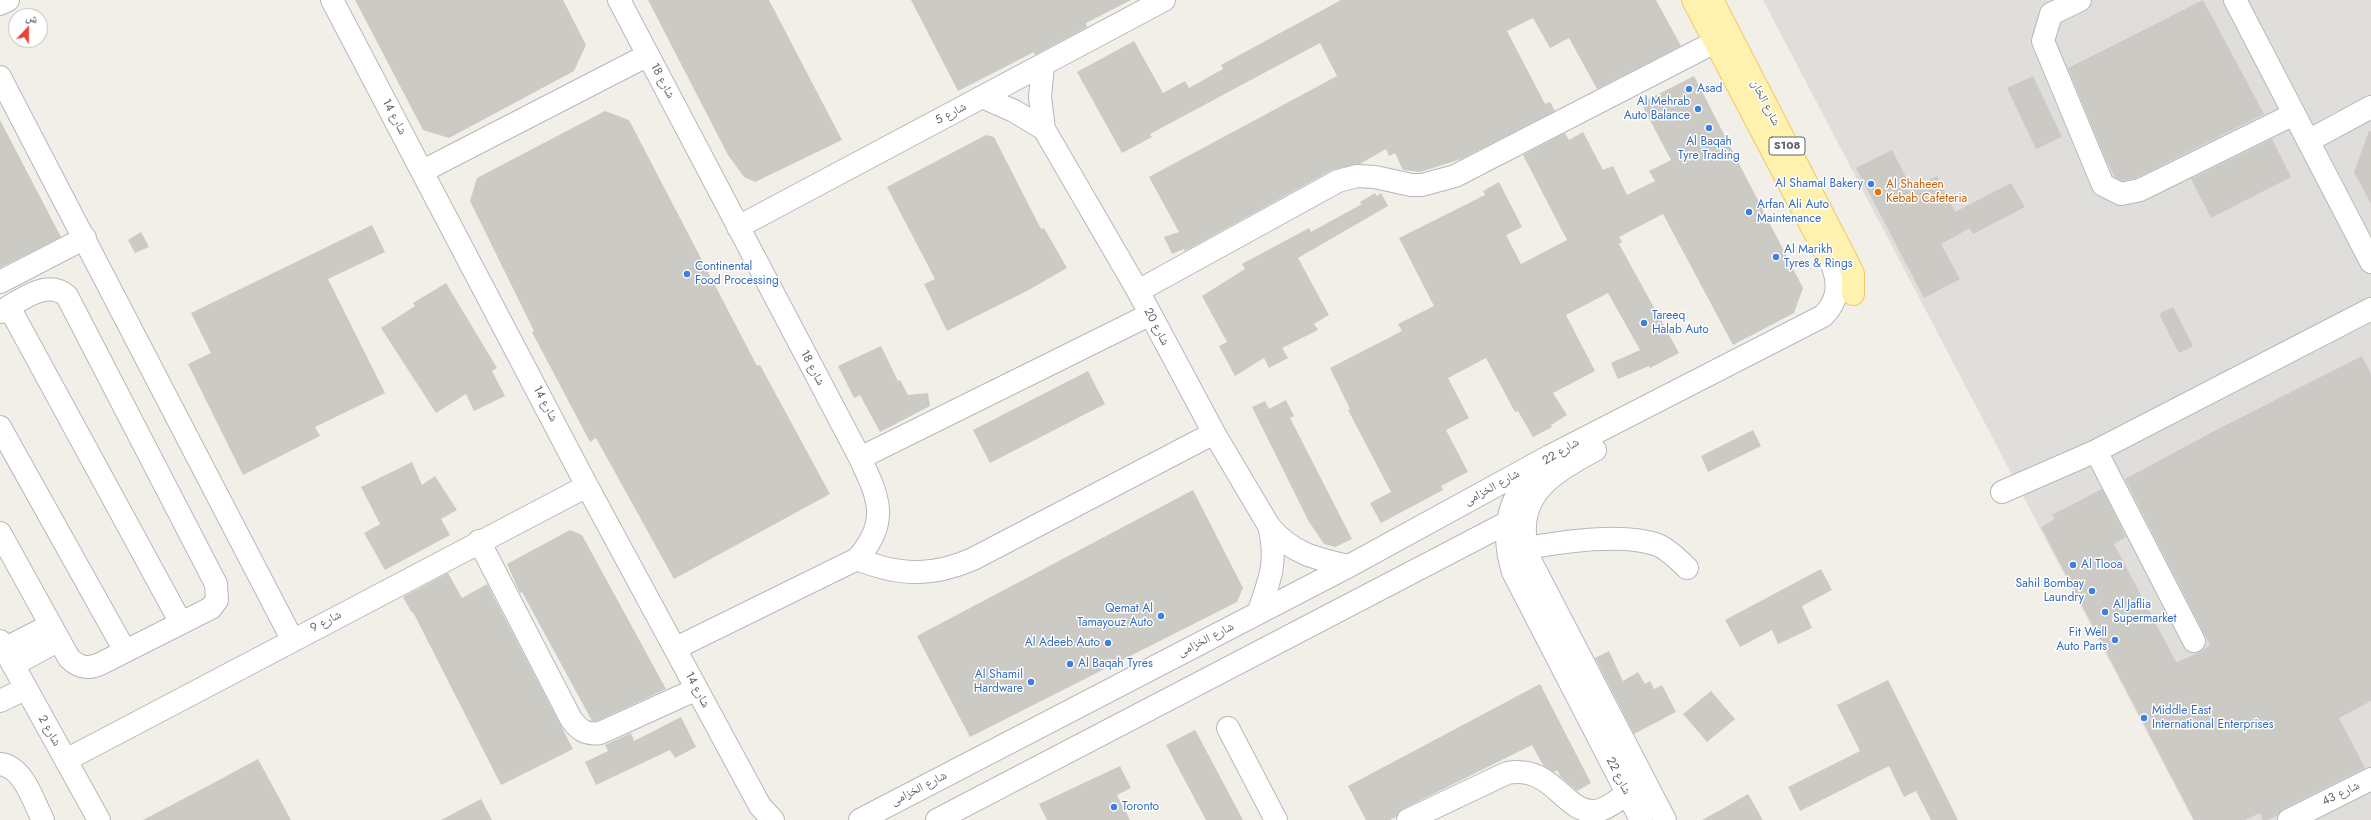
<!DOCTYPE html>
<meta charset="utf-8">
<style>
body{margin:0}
#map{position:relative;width:2371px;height:820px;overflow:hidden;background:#f1efe8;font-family:Jost,"Noto Naskh Arabic",sans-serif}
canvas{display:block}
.north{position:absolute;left:8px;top:8px;width:40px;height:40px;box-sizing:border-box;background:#fff;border:1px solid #bfc1c3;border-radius:50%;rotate:22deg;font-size:11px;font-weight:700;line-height:16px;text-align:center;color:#5f6368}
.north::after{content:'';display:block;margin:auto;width:14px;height:18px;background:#ea4335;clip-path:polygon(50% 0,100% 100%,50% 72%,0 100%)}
</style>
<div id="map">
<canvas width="2371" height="820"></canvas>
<div class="north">ش</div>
</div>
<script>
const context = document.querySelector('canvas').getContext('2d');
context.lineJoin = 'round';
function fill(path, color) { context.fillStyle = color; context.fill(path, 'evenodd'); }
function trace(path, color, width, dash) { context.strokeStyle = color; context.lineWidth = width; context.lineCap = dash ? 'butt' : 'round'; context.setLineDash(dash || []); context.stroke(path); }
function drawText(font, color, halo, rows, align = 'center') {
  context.font = font + ' Jost,"Noto Naskh Arabic",sans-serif'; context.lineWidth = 3; context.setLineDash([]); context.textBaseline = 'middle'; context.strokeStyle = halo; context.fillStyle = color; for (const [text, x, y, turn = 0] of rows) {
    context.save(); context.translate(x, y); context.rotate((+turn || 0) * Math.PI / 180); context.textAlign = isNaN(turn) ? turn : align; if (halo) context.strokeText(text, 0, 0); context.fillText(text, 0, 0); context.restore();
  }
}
const industrial = new Path2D(`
 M 1763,0 L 2371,0 L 2371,820 L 2193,820 Z`);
const building = new Path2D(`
 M 355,0 L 563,0 L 586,45 L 574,71 L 449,138 L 423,130 Z
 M 648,0 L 769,0 L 842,140 L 755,182 L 744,177 L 728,155 Z
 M 911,0 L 1131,0 L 1086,23 L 1087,27 L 1035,55 L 1034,52 L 958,91 Z
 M 1341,0 L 1656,0 L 1681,46 L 1597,89 L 1569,38 L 1550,48 L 1533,18 L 1507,31 L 1545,104 L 1550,102 L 1555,111 L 1461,159 L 1420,172 L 1403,170 L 1395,153 L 1389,156 L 1386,149 L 1360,164 L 1332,170 L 1185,251 L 1184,249 L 1172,254 L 1164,237 L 1179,232 L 1149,177 L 1337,76 L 1320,43 L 1150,134 L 1152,137 L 1122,153 L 1077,72 L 1134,41 L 1163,93 L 1185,81 L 1189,88 L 1223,69 L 1221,65 Z
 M 2203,0 L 2264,114 L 2136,178 L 2123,181 L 2115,177 L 2107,162 L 2068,68 Z
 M 1694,76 L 1803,288 L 1794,313 L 1733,345 L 1663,214 L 1619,237 L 1622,242 L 1619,244 L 1679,353 L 1650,368 L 1649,366 L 1618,379 L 1611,363 L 1640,350 L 1608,293 L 1566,315 L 1595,371 L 1553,393 L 1567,415 L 1551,425 L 1552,427 L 1533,437 L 1518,411 L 1515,412 L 1486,358 L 1448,378 L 1469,418 L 1446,430 L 1468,472 L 1441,486 L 1443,490 L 1381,523 L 1370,503 L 1391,492 L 1348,410 L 1350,409 L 1330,368 L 1402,331 L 1398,324 L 1434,306 L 1399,238 L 1485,195 L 1483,191 L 1499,182 L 1522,227 L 1506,235 L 1521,264 L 1567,240 L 1523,155 L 1565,133 L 1569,140 L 1583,132 L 1603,170 L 1613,166 L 1627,195 L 1655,181 L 1649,171 L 1671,160 L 1641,103 Z
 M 2033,76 L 2062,137 L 2036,149 L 2007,88 Z
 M 605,111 L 629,120 L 757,366 L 760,365 L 830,494 L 674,579 L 596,438 L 590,442 L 532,332 L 534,331 L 470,201 L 477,178 Z
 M 0,120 L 61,237 L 0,268 Z
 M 2369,131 L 2371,131 L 2371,204 L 2354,172 Z
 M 986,135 L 994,137 L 1041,229 L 1044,228 L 1067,268 L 1025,292 L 947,331 L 924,284 L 935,279 L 887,187 Z
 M 2272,139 L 2291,177 L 2211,218 L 2191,179 Z
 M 1892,150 L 1912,189 L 1937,176 L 1955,212 L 2011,183 L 2025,207 L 1973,234 L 1970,228 L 1941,244 L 1960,279 L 1924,298 L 1856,168 Z
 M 1375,193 L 1377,196 L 1381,193 L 1388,206 L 1298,258 L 1329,315 L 1314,324 L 1318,330 L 1282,348 L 1288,358 L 1269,368 L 1264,358 L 1235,376 L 1219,346 L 1227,342 L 1202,296 L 1245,269 L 1242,264 L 1309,228 L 1311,232 L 1362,204 L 1360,202 Z
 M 372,225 L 385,252 L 328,279 L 385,393 L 315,427 L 320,436 L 243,475 L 188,364 L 211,353 L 191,313 Z
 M 141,232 L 149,247 L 135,253 L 128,240 Z
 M 446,283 L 497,368 L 492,371 L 505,396 L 474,411 L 466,394 L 436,413 L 381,328 L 415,306 L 413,303 Z
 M 2173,307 L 2193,346 L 2179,353 L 2159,314 Z
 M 881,346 L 898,381 L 900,380 L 908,395 L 928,393 L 930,406 L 880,432 L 860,395 L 854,398 L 838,366 Z
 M 2362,356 L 2371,374 L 2371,701 L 2339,718 L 2365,768 L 2283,809 L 2278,815 L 2268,820 L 2263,820 L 2260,813 L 2245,820 L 2194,820 L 2041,527 L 2055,519 L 2052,515 L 2102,489 L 2126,537 L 2114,544 L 2175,660 L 2177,662 L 2200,652 L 2210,645 L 2125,479 L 2218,429 Z
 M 1088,371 L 1105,404 L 990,463 L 973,430 Z
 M 1286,400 L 1294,416 L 1290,418 L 1352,539 L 1335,547 L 1324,544 L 1309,522 L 1252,407 L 1265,401 L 1269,409 Z
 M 1753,430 L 1761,446 L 1708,472 L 1701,456 Z
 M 412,462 L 422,485 L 435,476 L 457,510 L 441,519 L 450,535 L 385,570 L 364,533 L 380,524 L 361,487 Z
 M 1193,490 L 1243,588 L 1237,602 L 970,737 L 917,636 Z
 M 570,530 L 582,535 L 666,689 L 597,721 L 592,721 L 522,592 L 520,593 L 507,564 Z
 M 1821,569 L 1832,590 L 1802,606 L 1812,628 L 1778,644 L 1772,630 L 1740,647 L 1725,620 Z
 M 448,573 L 462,598 L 487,584 L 573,749 L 501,785 L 413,612 L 412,613 L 403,597 Z
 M 1609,651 L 1623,681 L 1638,672 L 1645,684 L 1650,681 L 1654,689 L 1662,685 L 1676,712 L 1634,734 L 1595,658 Z
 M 1888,680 L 1958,820 L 1931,820 L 1916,791 L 1904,797 L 1889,766 L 1800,811 L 1788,787 L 1860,751 L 1837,705 Z
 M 1540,684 L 1591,783 L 1577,791 L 1560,776 L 1557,770 L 1554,772 L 1543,765 L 1532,745 L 1403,809 L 1396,817 L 1390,820 L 1366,820 L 1348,786 Z
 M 1711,691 L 1735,719 L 1707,742 L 1683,714 Z
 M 681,717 L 696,747 L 675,758 L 670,750 L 596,785 L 585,762 L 608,751 L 605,745 L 631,733 L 634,741 Z
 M 1195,730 L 1200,739 L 1243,820 L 1206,820 L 1166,745 Z
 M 258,759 L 291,820 L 143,820 L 206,787 Z
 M 1120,766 L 1131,788 L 1117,795 L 1130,820 L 1047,820 L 1039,804 Z
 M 1748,794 L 1763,820 L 1702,820 L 1724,808 Z
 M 481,799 L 492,820 L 441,820 Z`);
const minor = new Path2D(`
 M 332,0 L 587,486 L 760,806 L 773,820
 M 619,0 L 860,458 C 879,498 890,522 857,559 L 676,648
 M 2080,0 L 2051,14 L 2043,41 L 2103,185 L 2121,194 L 2140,190 L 2294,114
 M 2235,0 L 2371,262
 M 0,4 L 8,0
 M 1043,65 L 1040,97 L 1044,129 L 1138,291 L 1214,433 L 1269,526 C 1291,553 1316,559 1349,566
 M 0,77 L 292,639
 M 982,97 L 1014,111 L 1044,129
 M 2308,141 L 2371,107
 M 423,171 L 648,55
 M 738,227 L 1164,0
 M 0,282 L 85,238
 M 1138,291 L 1338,181 L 1357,176 L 1375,177 L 1411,185 L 1422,185 L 1455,176 L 1715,42
 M 9,307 L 181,623
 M 0,312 C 20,301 47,278 67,296 L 216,584 L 217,600 L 211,608 L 100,664 C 87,670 78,667 69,658 L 0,533
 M 0,427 L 125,651
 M 1595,450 C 1547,476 1511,498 1530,560 L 1665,820
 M 2096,451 L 2194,641
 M 860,458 L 1149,315
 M 2002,492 L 2096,451 L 2371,309
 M 479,541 L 571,719 C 579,730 586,735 600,733 L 697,689
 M 1527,548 C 1562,542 1624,532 1658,545 C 1669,550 1679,560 1687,568
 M 857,559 C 899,576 932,577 973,559 L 1214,433
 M 1258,613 C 1270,580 1278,561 1269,526
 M 0,641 L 99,820
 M 4,649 L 51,625
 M 13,665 L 59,640
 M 0,701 L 25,689
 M 1228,728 L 1276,820
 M 66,760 L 587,486
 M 0,764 C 24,767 33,801 43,820
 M 860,820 L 1349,566 L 1550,456
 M 937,820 L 1518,517
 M 1408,820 L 1507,773 C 1556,764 1565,819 1600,810 C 1610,807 1619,799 1627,794
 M 1641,820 L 1513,572 C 1498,524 1511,487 1550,456 L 1823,316 C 1837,302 1840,286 1833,267
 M 2289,820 L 2371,779`);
const major = new Path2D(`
 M 1693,0 L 1826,254
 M 1712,0 L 1849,265 L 1853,274 L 1853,294`);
const markers = [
 [1689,89,4,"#3f7fe0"],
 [1698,109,4,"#3f7fe0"],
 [1709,128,4,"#3f7fe0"],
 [1871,184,4,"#3f7fe0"],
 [1878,192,4,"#e8710a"],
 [1749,212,4,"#3f7fe0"],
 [1776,257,4,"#3f7fe0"],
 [687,274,4,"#3f7fe0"],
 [1644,323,4,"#3f7fe0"],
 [2073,565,4,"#3f7fe0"],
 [2092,591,4,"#3f7fe0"],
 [2105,612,4,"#3f7fe0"],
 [1161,616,4,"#3f7fe0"],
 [2115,640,4,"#3f7fe0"],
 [1108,643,4,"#3f7fe0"],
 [1070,664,4,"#3f7fe0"],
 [1031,682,4,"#3f7fe0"],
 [2144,718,4,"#3f7fe0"],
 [1114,807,4,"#3f7fe0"]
];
const shields = [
 [1787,146,36]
];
const shieldNames = [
 ["S108",1787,146]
];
const streetNames = [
 ["شارع 18",662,81,62],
 ["شارع الخان",1765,103,63],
 ["شارع 5",951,114,-28],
 ["شارع 14",394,117,62],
 ["شارع 20",1156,327,62],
 ["شارع 18",812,368,62],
 ["شارع 14",545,404,62],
 ["شارع 22",1561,452,-31],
 ["شارع الخزامى",1492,488,-29],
 ["شارع 9",326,622,-28],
 ["شارع الخزامى",1206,640,-27],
 ["شارع 14",697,690,62],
 ["شارع 2",49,731,60],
 ["شارع 22",1618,776,63],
 ["شارع الخزامى",919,789,-27],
 ["شارع 43",2341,794,-26]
];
const shopNames = [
 ["Asad",1697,89],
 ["Al Mehrab",1690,102,"right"],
 ["Auto Balance",1690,116,"right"],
 ["Al Baqah",1709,142,"center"],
 ["Tyre Trading",1709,156,"center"],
 ["Al Shamal Bakery",1863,184,"right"],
 ["Arfan Ali Auto",1757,205],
 ["Maintenance",1757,219],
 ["Al Marikh",1784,250],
 ["Tyres & Rings",1784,264],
 ["Continental",695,267],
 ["Food Processing",695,281],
 ["Tareeq",1652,316],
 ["Halab Auto",1652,330],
 ["Al Tlooa",2081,565],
 ["Sahil Bombay",2084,584,"right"],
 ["Laundry",2084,598,"right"],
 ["Al Jaflia",2113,605],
 ["Supermarket",2113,619],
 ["Qemat Al",1153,609,"right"],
 ["Tamayouz Auto",1153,623,"right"],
 ["Fit Well",2107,633,"right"],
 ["Auto Parts",2107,647,"right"],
 ["Al Adeeb Auto",1100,643,"right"],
 ["Al Baqah Tyres",1078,664],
 ["Al Shamil",1023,675,"right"],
 ["Hardware",1023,689,"right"],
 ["Middle East",2152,711],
 ["International Enterprises",2152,725],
 ["Toronto",1122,807]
];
const foodNames = [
 ["Al Shaheen",1886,185],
 ["Kebab Cafeteria",1886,199]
];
fill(industrial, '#e0deda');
fill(building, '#cccac5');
trace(minor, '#b5b8bc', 24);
trace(major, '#f2c960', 24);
trace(minor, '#fff', 22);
trace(major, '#fff2af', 22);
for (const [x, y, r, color] of markers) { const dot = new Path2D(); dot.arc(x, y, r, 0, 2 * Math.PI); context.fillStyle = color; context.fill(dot); trace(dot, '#fff', 1.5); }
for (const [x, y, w] of shields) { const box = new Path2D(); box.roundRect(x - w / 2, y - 9, w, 18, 3); context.fillStyle = '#fff'; context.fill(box); trace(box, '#5f6368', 1); }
drawText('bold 11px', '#5f6368', null, shieldNames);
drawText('12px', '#5f6368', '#fff', streetNames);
drawText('12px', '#366cbe', '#fff', shopNames, 'left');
drawText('12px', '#c56008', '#fff', foodNames, 'left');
</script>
